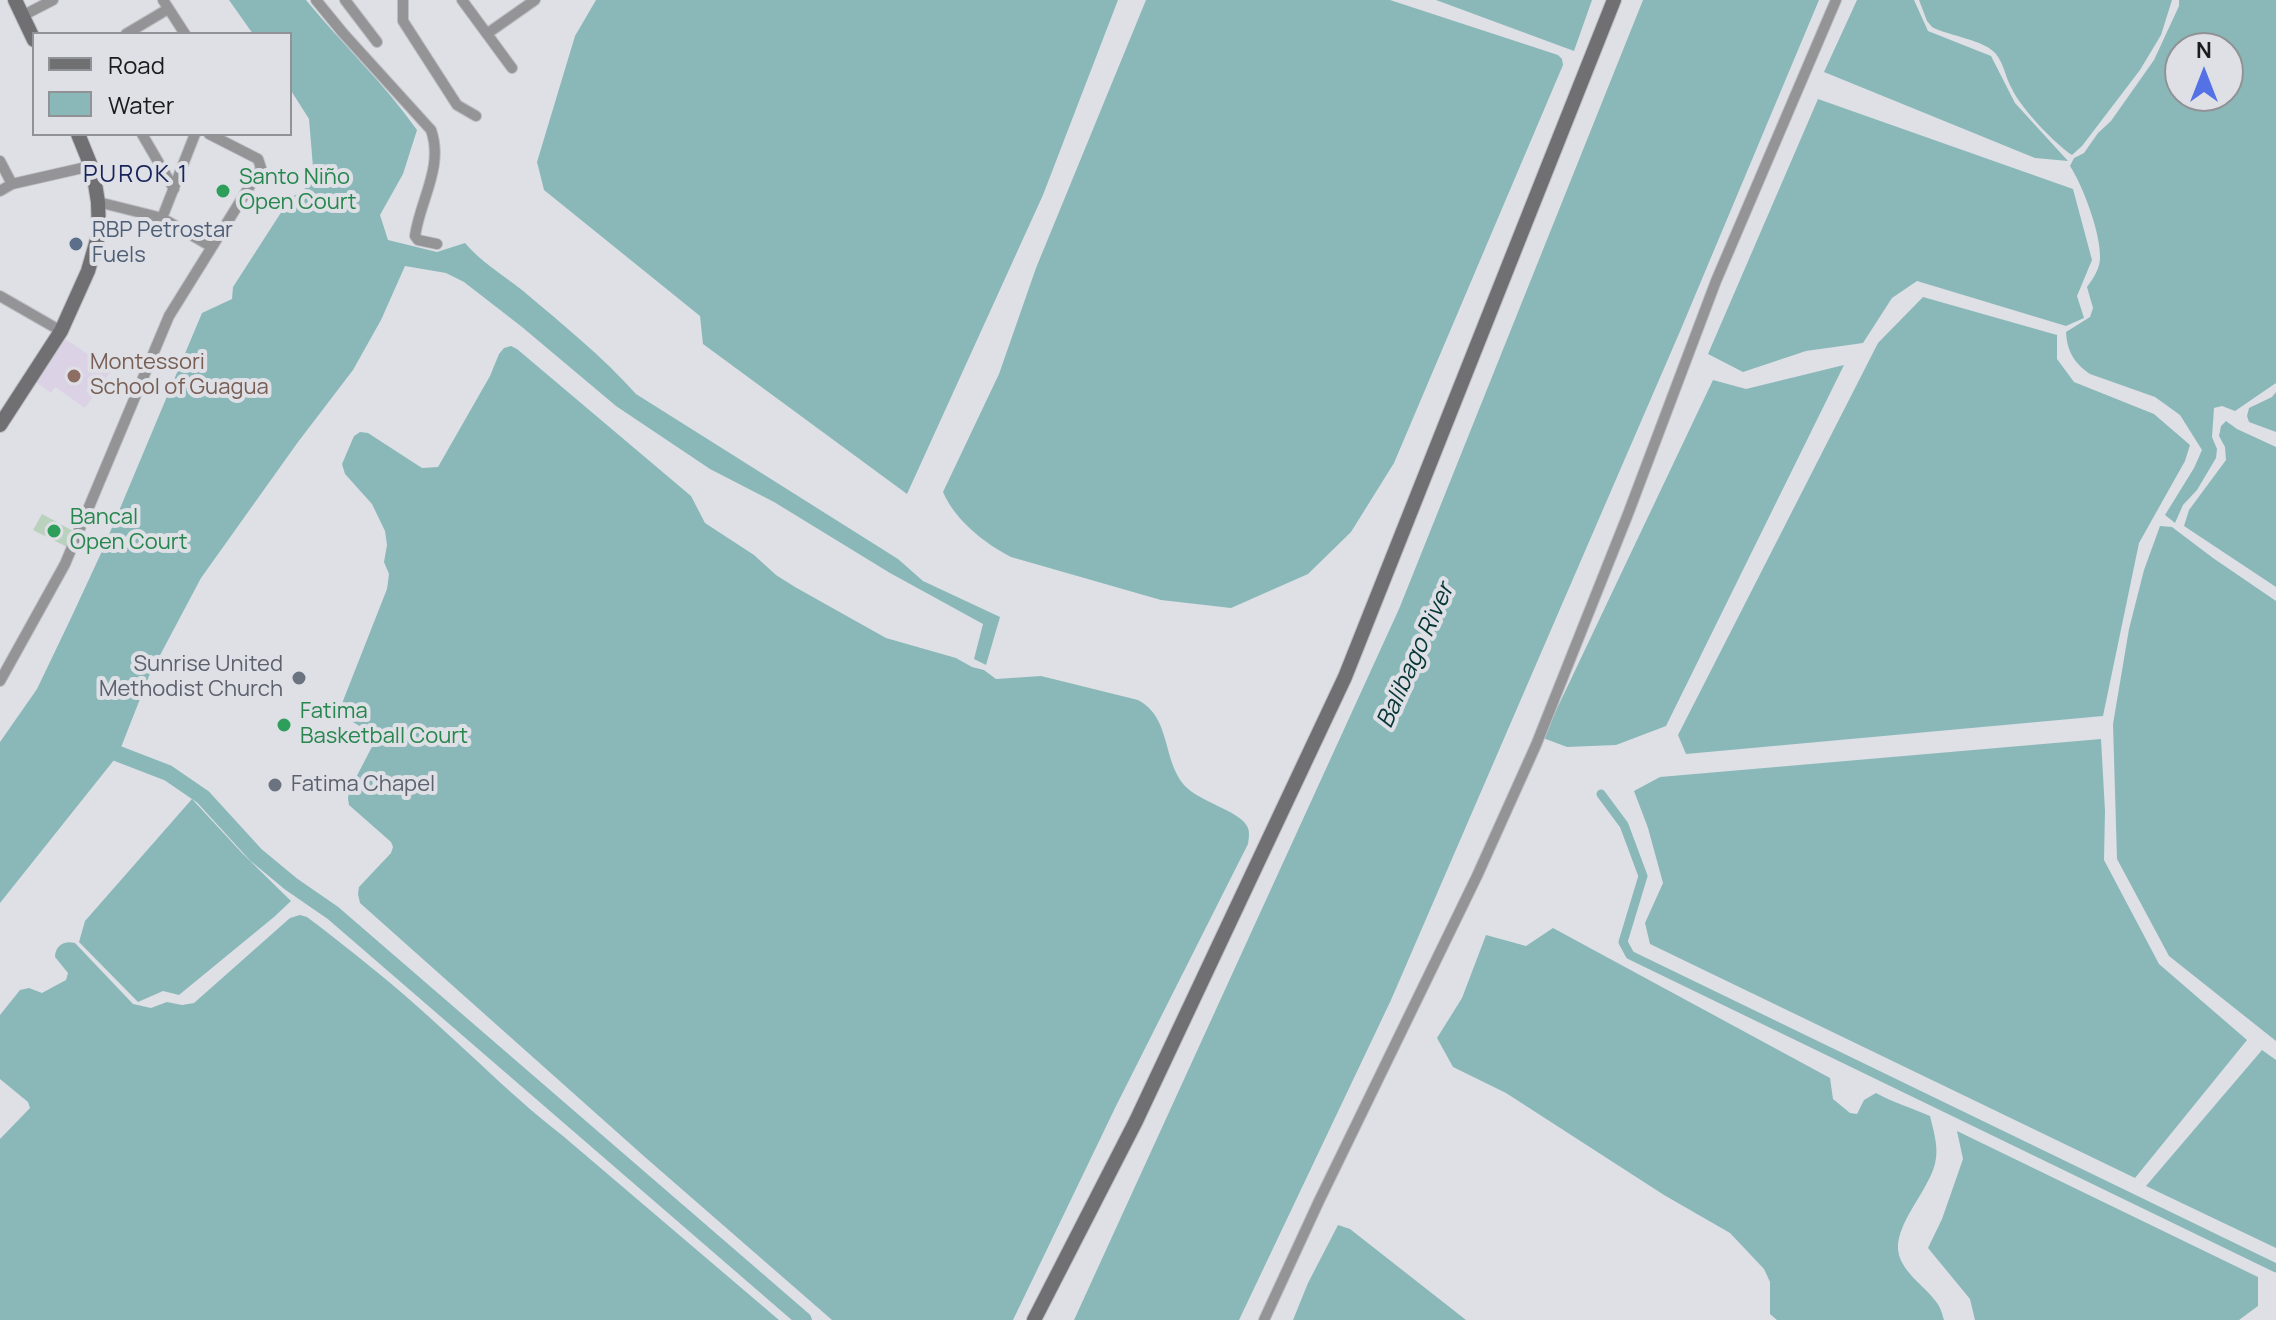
<!DOCTYPE html>
<meta charset="utf-8">
<style>
body{margin:0}
#map{position:relative;width:2276px;height:1320px;overflow:hidden;background:#dee0e6;font-family:Manrope,sans-serif}
canvas{display:block}
.legend{position:absolute;left:32px;top:32px;width:260px;height:104px;box-sizing:border-box;background:#dee0e6;border:2px solid #909296;margin:0;padding:10px 14px;list-style:none;font-size:24px;color:#1b1c1e}
.legend li{display:flex;align-items:center;gap:16px;height:40px}
.legend b{width:40px;border:2px solid #909296}
.north{position:absolute;left:2164px;top:32px;width:80px;height:80px;box-sizing:border-box;background:#dee0e6;border:2px solid #909296;border-radius:50%;rotate:0deg;font-size:22px;font-weight:700;line-height:32px;text-align:center;color:#1b1c1e}
.north::after{content:'';display:block;margin:auto;width:28px;height:36px;background:#5471e6;clip-path:polygon(50% 0,100% 100%,50% 72%,0 100%)}
</style>
<div id="map">
<canvas width="2276" height="1320"></canvas>
<ul class="legend">
<li><b style="height:10px;background:#706f72"></b>Road</li>
<li><b style="height:22px;background:#8ab8b9"></b>Water</li>
</ul>
<div class="north">N</div>
</div>
<script>
const context = document.querySelector('canvas').getContext('2d');
context.lineJoin = 'round';
function fill(path, color) { context.fillStyle = color; context.fill(path, 'evenodd'); }
function trace(path, color, width, dash) { context.strokeStyle = color; context.lineWidth = width; context.lineCap = dash ? 'butt' : 'round'; context.setLineDash(dash || []); context.stroke(path); }
function drawText(font, color, halo, rows, align = 'center') {
  context.font = font + ' Manrope,sans-serif'; context.lineWidth = 8; context.setLineDash([]); context.textBaseline = 'middle'; context.strokeStyle = halo; context.fillStyle = color; for (const [text, x, y, turn = 0] of rows) {
    context.save(); context.translate(x, y); context.rotate((+turn || 0) * Math.PI / 180); context.textAlign = isNaN(turn) ? turn : align; if (halo) context.strokeText(text, 0, 0); context.fillText(text, 0, 0); context.restore();
  }
}
const education = new Path2D(`
 M 65,339 L 112,370 L 85,408 L 55,387 L 51,393 L 36,382 Z`);
const green = new Path2D(`
 M 42,514 L 75,532 L 67,547 L 33,530 Z`);
const water = new Path2D(`
 M 229,0 L 306,0 C 342,44 384,83 417,130 L 403,174 L 380,215 L 388,240 L 437,252 L 465,243 C 481,262 503,275 522,290 C 561,323 602,356 636,394 L 898,559 L 923,581 L 1000,617 L 986,665 L 974,659 L 983,624 L 890,573 L 774,502 L 710,469 L 616,406 L 522,327 L 464,282 L 446,273 L 405,266 L 381,320 L 353,370 L 298,442 L 201,578 L 149,676 L 118,755 L 0,903 L 0,742 L 37,689 L 71,618 L 103,549 L 202,313 L 232,299 L 233,287 L 291,197 L 304,191 L 313,167 L 309,119 L 290,89 L 290,34 L 253,34 Z
 M 596,0 L 1118,0 L 1043,195 L 907,494 L 703,344 L 700,316 L 544,190 L 537,162 L 575,36 Z
 M 1146,0 L 1390,0 L 1558,55 L 1562,59 L 1563,65 L 1394,463 L 1351,532 L 1308,574 L 1231,608 L 1161,600 L 1011,557 C 984,543 955,520 943,492 L 999,374 L 1036,268 Z
 M 1436,0 L 1592,0 L 1574,51 Z
 M 1643,0 L 1819,0 L 1681,329 L 1391,1000 L 1239,1320 L 1074,1320 L 1399,609 Z
 M 1857,0 L 1914,0 L 1928,31 L 1991,56 L 2015,103 L 2068,161 L 2035,158 L 1824,72 Z
 M 1919,0 L 2172,0 L 2161,35 L 2140,70 L 2082,146 L 2072,155 C 2055,144 2020,107 2012,89 C 2006,79 2004,64 1996,54 C 1985,40 1949,36 1932,27 L 1927,21 Z
 M 2179,0 L 2276,0 L 2276,383 L 2235,411 L 2222,406 L 2214,408 L 2212,437 L 2217,449 L 2216,458 L 2197,490 L 2183,505 L 2175,523 L 2165,515 L 2194,468 L 2202,450 L 2180,415 L 2155,397 L 2090,374 C 2074,363 2067,351 2066,332 L 2090,317 L 2093,308 L 2087,287 C 2093,279 2100,268 2100,258 C 2101,234 2083,186 2070,166 L 2074,158 L 2084,153 L 2098,133 L 2111,121 L 2154,60 L 2179,6 ZM 2180,48 L 2228,48 L 2228,96 L 2180,96 Z
 M 1818,99 L 2073,189 L 2092,260 L 2077,296 L 2084,318 L 2066,326 L 1917,281 L 1892,298 L 1863,343 L 1806,351 L 1743,372 L 1708,354 Z
 M 1923,297 L 2057,335 L 2057,359 L 2074,382 L 2154,414 L 2190,445 L 2185,461 L 2139,543 L 2103,716 L 1686,754 L 1678,735 L 1878,343 Z
 M 511,346 L 517,349 L 691,496 L 705,523 L 754,555 L 776,575 L 795,587 L 886,638 L 956,658 L 972,667 L 984,670 L 996,679 L 1041,676 L 1138,700 C 1171,717 1162,759 1184,785 C 1199,802 1238,810 1247,826 C 1250,831 1249,838 1248,844 L 1116,1106 L 1013,1320 L 832,1320 L 646,1158 L 360,903 L 358,894 L 359,887 L 391,853 L 393,847 L 391,842 L 349,805 L 348,799 L 349,791 L 376,739 L 374,734 L 340,715 L 339,711 L 387,589 L 389,574 L 384,562 L 387,545 L 385,531 L 372,504 L 345,474 L 342,464 L 354,436 L 360,432 L 368,433 L 422,468 L 438,467 L 490,376 L 499,354 L 504,348 Z
 M 1844,365 L 1666,726 L 1616,745 L 1567,747 L 1543,738 L 1713,380 L 1746,389 Z
 M 2276,392 L 2276,432 L 2249,422 L 2247,416 L 2249,408 L 2272,397 Z
 M 2226,421 L 2237,429 L 2276,447 L 2276,587 L 2184,526 L 2189,510 L 2226,460 L 2225,447 L 2219,436 L 2221,426 Z
 M 2160,526 L 2172,527 L 2213,558 L 2276,601 L 2276,1041 L 2169,956 L 2117,859 L 2113,724 L 2129,629 L 2144,570 Z
 M 2101,739 L 2105,811 L 2104,860 L 2159,964 L 2247,1040 L 2135,1178 L 1650,944 L 1645,923 L 1663,883 L 1648,828 L 1634,791 L 1660,777 Z
 M 192,799 L 242,853 L 291,901 L 274,917 L 179,995 L 163,991 L 138,1002 L 79,942 L 85,921 Z
 M 300,915 L 307,917 C 352,951 397,987 439,1026 C 480,1063 519,1102 563,1136 L 779,1320 L 0,1320 L 0,1139 L 30,1108 L 28,1102 L 0,1079 L 0,1015 L 20,990 L 29,988 L 42,993 L 66,980 L 68,973 L 55,957 C 55,946 64,940 75,943 L 133,1004 L 151,1008 L 167,1002 L 182,1005 L 194,1003 L 290,918 Z
 M 1553,928 L 1830,1078 L 1833,1099 L 1850,1113 L 1857,1114 L 1864,1100 L 1876,1093 C 1894,1103 1912,1108 1930,1116 C 1933,1129 1938,1144 1936,1158 C 1933,1188 1891,1225 1899,1255 C 1905,1275 1926,1287 1937,1303 C 1941,1308 1942,1314 1944,1320 L 1777,1320 L 1770,1314 L 1770,1282 L 1764,1269 L 1730,1233 L 1664,1195 L 1506,1093 L 1453,1067 L 1437,1038 L 1462,998 L 1486,935 L 1526,946 Z
 M 2262,1050 L 2276,1060 L 2276,1248 L 2146,1186 Z
 M 1957,1131 L 2258,1277 L 2258,1306 L 2239,1320 L 1975,1320 L 1970,1299 L 1928,1248 L 1942,1219 L 1963,1159 Z
 M 1338,1225 L 1350,1229 L 1466,1320 L 1293,1320 L 1308,1283 Z`);
const canal = new Path2D(`
 M 1601,794 L 1624,825 L 1643,876 L 1623,942 L 1630,955 L 2276,1268`);
const river = new Path2D(`
 M 98,746 L 168,773 L 203,797 L 256,855 L 291,884 L 333,913 L 804,1320`);
const street = new Path2D(`
 M 163,0 L 185,34
 M 316,0 L 343,33 L 431,130 C 444,167 420,200 415,236 L 418,240 L 437,244
 M 345,0 L 377,42
 M 403,0 L 403,21 L 457,105 L 476,116
 M 462,0 L 512,68
 M 22,16 L 53,0
 M 488,33 L 535,0
 M 126,34 L 168,9
 M 142,134 L 174,189
 M 0,161 L 12,184
 M 0,191 L 12,184 L 91,166
 M 98,202 L 162,218 L 212,247
 M 162,218 L 195,134
 M 0,296 L 61,331
 M 0,681 L 65,564 L 169,316 L 261,168 L 258,159 L 209,134
 M 1264,1320 L 1319,1201 L 1477,876 L 1536,745 L 1628,514 L 1716,281 L 1836,0`);
const secondary = new Path2D(`
 M 15,0 L 34,40
 M 0,425 L 61,331 L 88,271 L 99,233 L 98,202 L 93,171 L 78,134
 M 1034,1320 L 1136,1121 L 1345,677 L 1614,0`);
const markers = [
 [223,191,8,"#2e9e5b"],
 [76,244,8,"#5c6f8a"],
 [74,376,8,"#8d6e63"],
 [54,531,8,"#2e9e5b"],
 [299,678,8,"#6b7280"],
 [284,725,8,"#2e9e5b"],
 [275,785,8,"#6b7280"]
];
const leisureNames = [
 ["Santo Niño",239,178],
 ["Open Court",239,203],
 ["Bancal",70,518],
 ["Open Court",70,543],
 ["Fatima",300,712],
 ["Basketball Court",300,737]
];
const serviceNames = [
 ["RBP Petrostar",92,231],
 ["Fuels",92,256]
];
const educationNames = [
 ["Montessori",90,363],
 ["School of Guagua",90,388]
];
const worshipNames = [
 ["Sunrise United",283,665],
 ["Methodist Church",283,690],
 ["Fatima Chapel",291,785,"left"]
];
const neighbourhoodNames = [
 ["PUROK 1",136,175]
];
const waterNames = [
 ["Balibago River",1416,656,-66]
];
fill(education, '#dbd2e6');
fill(green, '#bad2bd');
fill(water, '#8ab8b9');
trace(canal, '#8ab8b9', 9);
trace(river, '#8ab8b9', 16);
trace(street, '#bbbdc2', 12);
trace(secondary, '#bbbdc2', 16);
trace(street, '#949396', 10);
trace(secondary, '#706f72', 14);
for (const [x, y, r, color] of markers) { const dot = new Path2D(); dot.arc(x, y, r, 0, 2 * Math.PI); context.fillStyle = color; context.fill(dot); trace(dot, '#dee0e6', 3); }
drawText('22px', '#27864d', '#dee0e6', leisureNames, 'left');
drawText('22px', '#4e5e75', '#dee0e6', serviceNames, 'left');
drawText('22px', '#785e54', '#dee0e6', educationNames, 'left');
drawText('22px', '#5b616d', '#dee0e6', worshipNames, 'right');
context.letterSpacing = '2px';
drawText('24px', '#17245b', '#dee0e6', neighbourhoodNames);
context.letterSpacing = '0px';
drawText('italic 24px', '#063536', '#dee0e6', waterNames);
</script>
